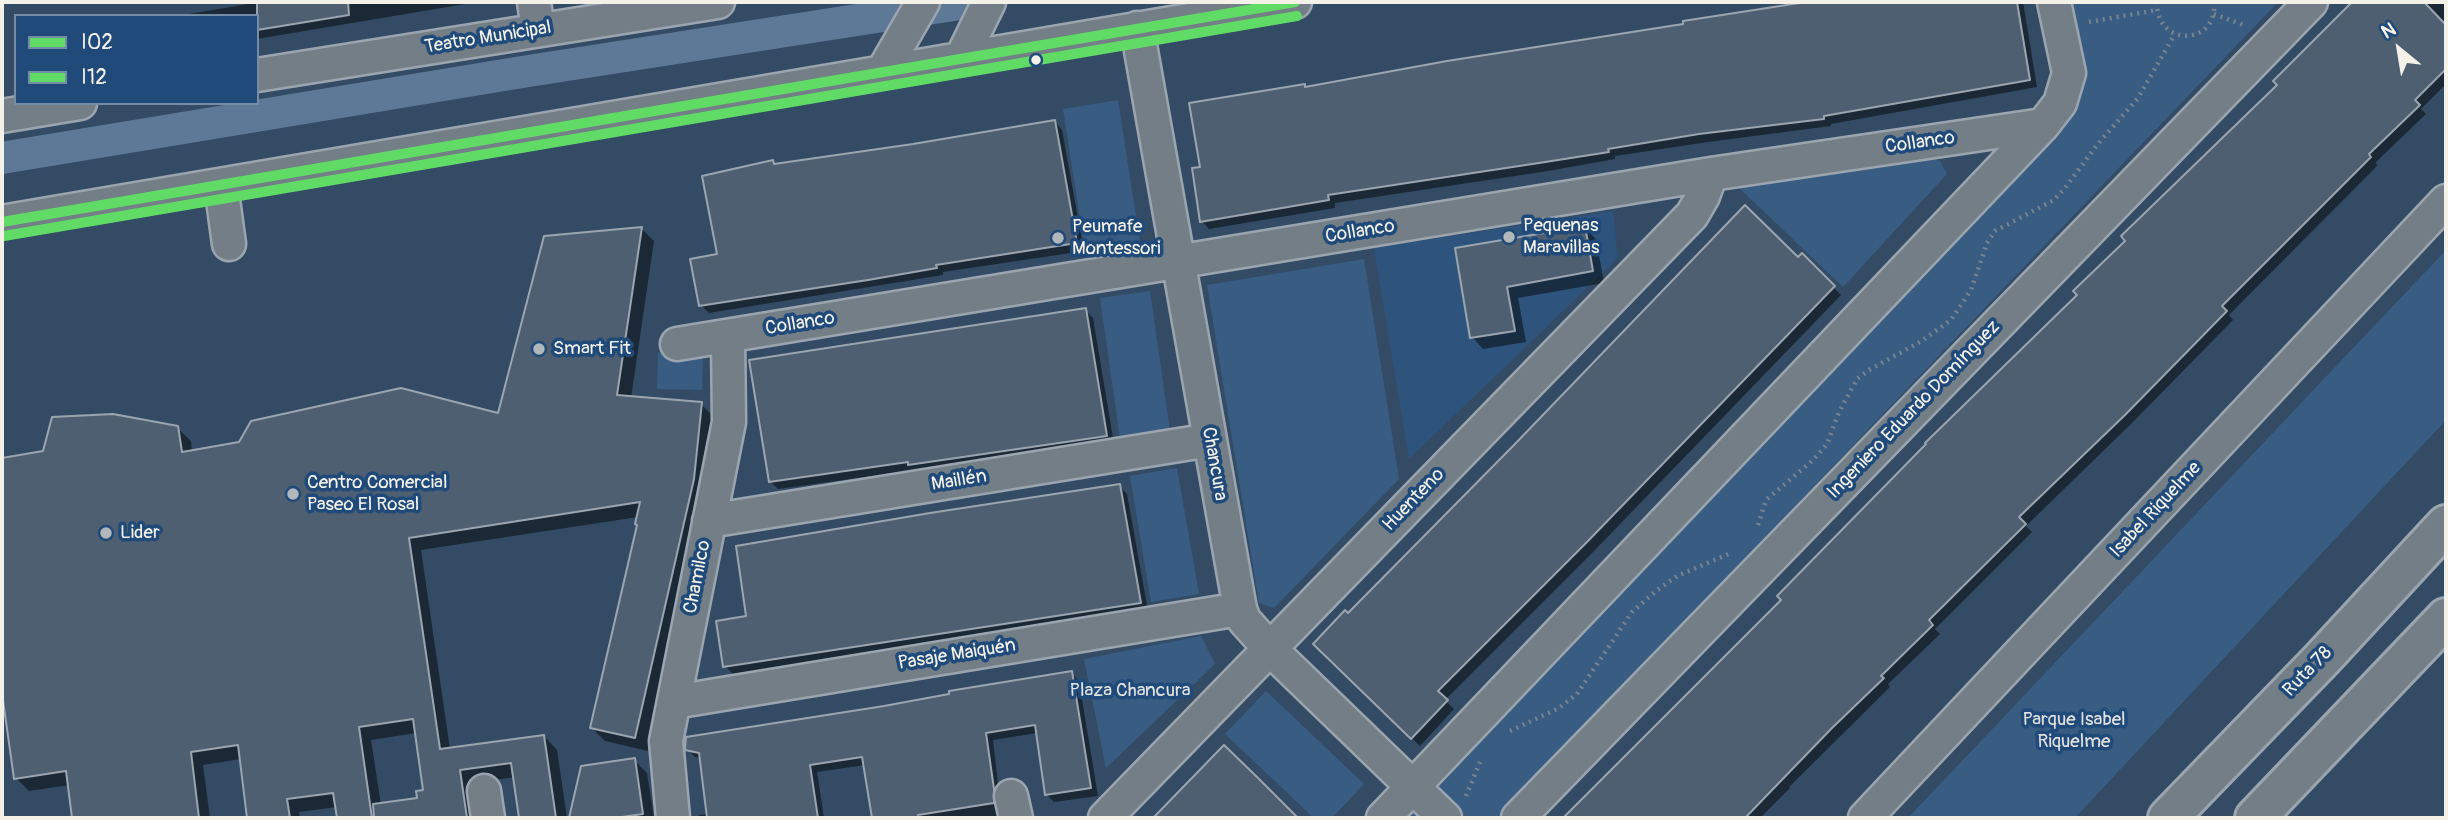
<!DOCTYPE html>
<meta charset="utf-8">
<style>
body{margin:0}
#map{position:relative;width:2448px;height:820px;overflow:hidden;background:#344b65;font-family:Pangolin,sans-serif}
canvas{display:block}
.frame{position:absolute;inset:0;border:4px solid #f4f1e8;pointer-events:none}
.legend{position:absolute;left:14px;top:14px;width:245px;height:91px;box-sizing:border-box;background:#1f4a7a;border:2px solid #748da6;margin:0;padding:9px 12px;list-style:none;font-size:21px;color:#f4f1e8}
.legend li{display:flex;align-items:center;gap:14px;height:35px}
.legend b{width:35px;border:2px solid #748da6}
.north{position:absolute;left:2364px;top:14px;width:70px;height:70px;-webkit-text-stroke:5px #1f4a7a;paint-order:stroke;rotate:330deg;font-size:19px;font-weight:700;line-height:28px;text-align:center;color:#f4f1e8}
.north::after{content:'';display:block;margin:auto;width:24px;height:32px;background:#f4f1e8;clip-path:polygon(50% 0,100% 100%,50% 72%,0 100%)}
</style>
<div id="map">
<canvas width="2448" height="820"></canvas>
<div class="frame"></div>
<ul class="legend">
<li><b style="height:9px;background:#60dc66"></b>I02</li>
<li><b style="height:9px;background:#60dc66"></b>I12</li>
</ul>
<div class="north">N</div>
</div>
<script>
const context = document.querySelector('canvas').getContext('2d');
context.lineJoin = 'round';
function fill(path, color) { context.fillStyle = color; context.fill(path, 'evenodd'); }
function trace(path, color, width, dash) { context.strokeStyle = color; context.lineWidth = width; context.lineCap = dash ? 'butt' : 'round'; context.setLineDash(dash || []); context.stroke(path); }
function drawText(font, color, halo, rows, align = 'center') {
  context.font = font + ' Pangolin,sans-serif'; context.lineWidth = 7; context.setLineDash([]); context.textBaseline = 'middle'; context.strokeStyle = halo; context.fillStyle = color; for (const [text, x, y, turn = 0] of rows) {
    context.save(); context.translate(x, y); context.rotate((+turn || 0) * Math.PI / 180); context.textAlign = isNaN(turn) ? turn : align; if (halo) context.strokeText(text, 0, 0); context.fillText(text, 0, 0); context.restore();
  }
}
const built = new Path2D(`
 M 1613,211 L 1618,258 L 1409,459 L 1374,248 Z`);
const green = new Path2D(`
 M 2061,2 L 2278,2 L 1496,818 L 1391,818 L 2061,122 Z
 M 1118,100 L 1140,242 L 1085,251 L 1063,109 Z
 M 1928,157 L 1940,161 L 1947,174 L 1843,287 L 1736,185 Z
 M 2446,250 L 2446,420 L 2075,818 L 1908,818 Z
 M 1364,259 L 1399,479 L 1274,608 L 1259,603 L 1207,285 Z
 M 1150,291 L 1170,431 L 1120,438 L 1100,298 Z
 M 658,353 L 703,354 L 702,390 L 657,389 Z
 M 1177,468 L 1199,594 L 1151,602 L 1130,476 Z
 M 1201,636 L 1215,664 L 1106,768 L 1084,659 Z
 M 1266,691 L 1364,784 L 1332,818 L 1314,818 L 1225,734 Z`);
const shadow = new Path2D(`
 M 260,2 L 477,2 L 257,39 L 257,16 L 177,16 Z
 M 1809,2 L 2023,2 L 2037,87 L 1831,124 L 1831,126 L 1708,142 L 1615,156 L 1615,159 L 1548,171 L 1335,203 L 1335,208 L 1209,229 L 1202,221 L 1202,168 L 1304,86 L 1306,88 L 1685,25 L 1685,22 Z
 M 2354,2 L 2446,2 L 2446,84 L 2421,109 L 2426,114 L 2375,163 L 2378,165 L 2229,315 L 2233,320 L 2132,423 L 2026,526 L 2032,532 L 1935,629 L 1940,634 L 1888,684 L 1890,687 L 1789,787 L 1790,788 L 1760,818 L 1648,818 L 1646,816 L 1644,818 L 1564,818 L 1783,600 L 2080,295 L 2279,85 L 2275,81 Z
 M 1055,122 L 1062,130 L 1084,251 L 943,272 L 943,275 L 709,313 L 701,305 L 719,256 L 773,162 L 776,165 L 913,146 Z
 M 641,228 L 654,241 L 631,398 L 701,404 L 714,417 L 706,493 L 648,751 L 605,741 L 592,728 L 639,526 L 638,517 L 421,550 L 450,749 L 544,736 L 557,750 L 567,818 L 521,818 L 515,777 L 473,783 L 477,818 L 339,818 L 337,807 L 299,812 L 300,818 L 249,818 L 241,759 L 203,765 L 210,818 L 74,818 L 70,785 L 29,791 L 16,778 L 2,680 L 2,459 L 177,428 L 191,441 L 192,452 L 499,415 ZM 416,733 L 425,791 L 419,799 L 381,805 L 371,740 Z
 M 1585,228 L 1596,239 L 1604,283 L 1518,298 L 1526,342 L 1483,349 L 1472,337 L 1457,250 Z
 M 1802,256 L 1841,295 L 1595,550 L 1445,700 L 1454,709 L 1420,746 L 1315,644 L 1348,615 L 1516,446 Z
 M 1085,310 L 1093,318 L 1114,444 L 918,472 L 915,470 L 778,489 L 770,481 Z
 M 1119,486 L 1127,494 L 1148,611 L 733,674 L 725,666 L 748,617 Z
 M 1071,673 L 1079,681 L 1098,796 L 1054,802 L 1047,795 L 1037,733 L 993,740 L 1002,818 L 873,818 L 865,765 L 817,772 L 824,818 L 700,818 L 699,815 L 708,814 L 702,758 L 695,757 L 687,749 L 884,707 Z
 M 1224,747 L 1295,818 L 1156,818 Z
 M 634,760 L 647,773 L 654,818 L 571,818 L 582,768 Z`);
const canal = new Path2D(`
 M 2,158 L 522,72 L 973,2`);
const building = new Path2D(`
 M 257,2 L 348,2 L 349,15 L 257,30 Z
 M 1806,2 L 2017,2 L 2030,80 L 1824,116 L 1824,119 L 1699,134 L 1608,149 L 1609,152 L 1539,163 L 1328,195 L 1329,200 L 1200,222 L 1192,168 L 1200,167 L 1189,103 L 1305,84 L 1305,87 L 1447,61 L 1683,24 L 1683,21 Z
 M 2352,2 L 2424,2 L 2446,25 L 2446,69 L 2415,100 L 2420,105 L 2369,154 L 2371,157 L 2222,306 L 2227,311 L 2125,415 L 2019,517 L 2026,524 L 1929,620 L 1933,625 L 1881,676 L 1884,678 L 1832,728 L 1745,818 L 1563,818 L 1781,600 L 1777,596 L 1926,444 L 1925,443 L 2077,295 L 2073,291 L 2125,241 L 2121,236 L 2277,85 L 2273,81 Z
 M 1055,120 L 1077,243 L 936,265 L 937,268 L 868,280 L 699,306 L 690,259 L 717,254 L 702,176 L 773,160 L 774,164 L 913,144 Z
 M 1745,205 L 1798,257 L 1802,253 L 1835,286 L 1587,542 L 1438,691 L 1448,700 L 1411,739 L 1313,644 L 1345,610 L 1348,613 L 1514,445 Z
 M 1585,226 L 1593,271 L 1507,287 L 1515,331 L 1470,338 L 1455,248 Z
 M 642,227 L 617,395 L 702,402 L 694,479 L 635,738 L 590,728 L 637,525 L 635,524 L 640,502 L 409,538 L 440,749 L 544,735 L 556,818 L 519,818 L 511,763 L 460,770 L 467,818 L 374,818 L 373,804 L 417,798 L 416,791 L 423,790 L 413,719 L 359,727 L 372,818 L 337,818 L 333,793 L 287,799 L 290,818 L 247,818 L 238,745 L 191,752 L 199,818 L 72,818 L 66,771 L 14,779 L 2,693 L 2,458 L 43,451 L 52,417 L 113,414 L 178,426 L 182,452 L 239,442 L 251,421 L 401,388 L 498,413 L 544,236 Z
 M 1086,308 L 1107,436 L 908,465 L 908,462 L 769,482 L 749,360 Z
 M 1120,484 L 1141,603 L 723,667 L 716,621 L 746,616 L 736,546 L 930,513 Z
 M 1072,671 L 1091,788 L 1045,795 L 1035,725 L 986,733 L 994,789 L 994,803 L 918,815 L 919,818 L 872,818 L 862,757 L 810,765 L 818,818 L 707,818 L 699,753 L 685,750 L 686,737 L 884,706 L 949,694 L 949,691 Z
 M 1224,745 L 1257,777 L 1298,818 L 1153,818 Z
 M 635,758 L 643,814 L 615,818 L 569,818 L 581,766 Z`);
const path = new Path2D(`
 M 2157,2 C 2156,48 2218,46 2214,2
 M 2214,14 L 2246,26
 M 2089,22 L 2157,10
 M 1758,525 L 1766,500 L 1812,461 L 1827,444 L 1839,412 L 1857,379 L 1869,370 L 1920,342 L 1951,320 L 1971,290 L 1987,243 L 1995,231 L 2054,200 L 2065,188 L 2097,145 L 2138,98 L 2175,34
 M 1510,731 L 1559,708 L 1577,694 L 1632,612 L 1656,591 L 1677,576 L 1731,553
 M 1466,796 L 1480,762`);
const minor = new Path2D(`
 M 534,2 L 538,30
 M 1137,28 L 1240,609 L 1244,620 L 1270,649 L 1445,818
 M 961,59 L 989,2
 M 883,71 L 923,2
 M 257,75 L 718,2
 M 2,116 L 80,103
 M 221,185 L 229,244
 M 2,222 L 1295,2
 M 677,344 L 1711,174 L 2043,125
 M 709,521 L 1210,440
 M 674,702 L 1240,609
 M 484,791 L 488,818
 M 1011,796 L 1016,818
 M 673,818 L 666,741 L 729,422 L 728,336
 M 1105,818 L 1692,215 L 1703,196 L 1711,174
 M 1383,818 L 2043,125 L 2060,103 L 2069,73 L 2054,2
 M 1518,818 L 2311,2
 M 1865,818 L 2446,201`);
const highway = new Path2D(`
 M 2168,818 L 2322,659 L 2446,525
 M 2255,818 L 2446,618`);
const bus1 = new Path2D(`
 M 2,222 L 1295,2`);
const bus2 = new Path2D(`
 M 4,236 L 1297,16`);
const markers = [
 [1036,60,6,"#f4f1e8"],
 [1509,237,7,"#b1b7ba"],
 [1058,238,7,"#b1b7ba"],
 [539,349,7,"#b1b7ba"],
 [293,494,7,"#b1b7ba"],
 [106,533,7,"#b1b7ba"]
];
const streetNames = [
 ["Teatro Municipal",488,38,-9],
 ["Collanco",1920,143,-8],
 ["Collanco",1360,232,-9],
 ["Collanco",800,324,-9],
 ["Ingeniero Eduardo Domínguez",1914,410,-46],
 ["Chancura",1214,464,80],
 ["Maillén",959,481,-9],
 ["Huenteno",1414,500,-46],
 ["Isabel Riquelme",2156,510,-47],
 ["Chamilco",698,577,-79],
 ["Pasaje Maiquén",957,655,-9],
 ["Ruta 78",2308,672,-46]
];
const poiNames = [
 ["Pequenas",1523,226],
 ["Maravillas",1523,248],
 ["Peumafe",1072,227],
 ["Montessori",1072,249],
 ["Smart Fit",553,349],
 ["Centro Comercial",307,483],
 ["Paseo El Rosal",307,505],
 ["Lider",120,533]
];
const parkNames = [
 ["Plaza Chancura",1130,691],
 ["Parque Isabel",2074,720],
 ["Riquelme",2074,742]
];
fill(built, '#2e547d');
fill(green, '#395c83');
fill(shadow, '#0007');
trace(canal, '#5e7998', 32);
fill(building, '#4e5f72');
trace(building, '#9ba5af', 2);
trace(minor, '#9ba5af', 37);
trace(highway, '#9ba5af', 44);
trace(path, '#78838f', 4.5, [2, 5]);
trace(minor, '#737e87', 32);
trace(highway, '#737e87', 38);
trace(bus1, '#60dc66', 10);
trace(bus2, '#60dc66', 10);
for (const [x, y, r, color] of markers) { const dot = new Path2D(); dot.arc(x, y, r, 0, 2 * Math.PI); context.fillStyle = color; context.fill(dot); trace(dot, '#1f4a7a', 2.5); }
drawText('19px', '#f4f1e8', '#1f4a7a', streetNames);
drawText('19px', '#f4f1e8', '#1f4a7a', poiNames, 'left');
drawText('19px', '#e1e2de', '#1f4a7a', parkNames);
</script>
